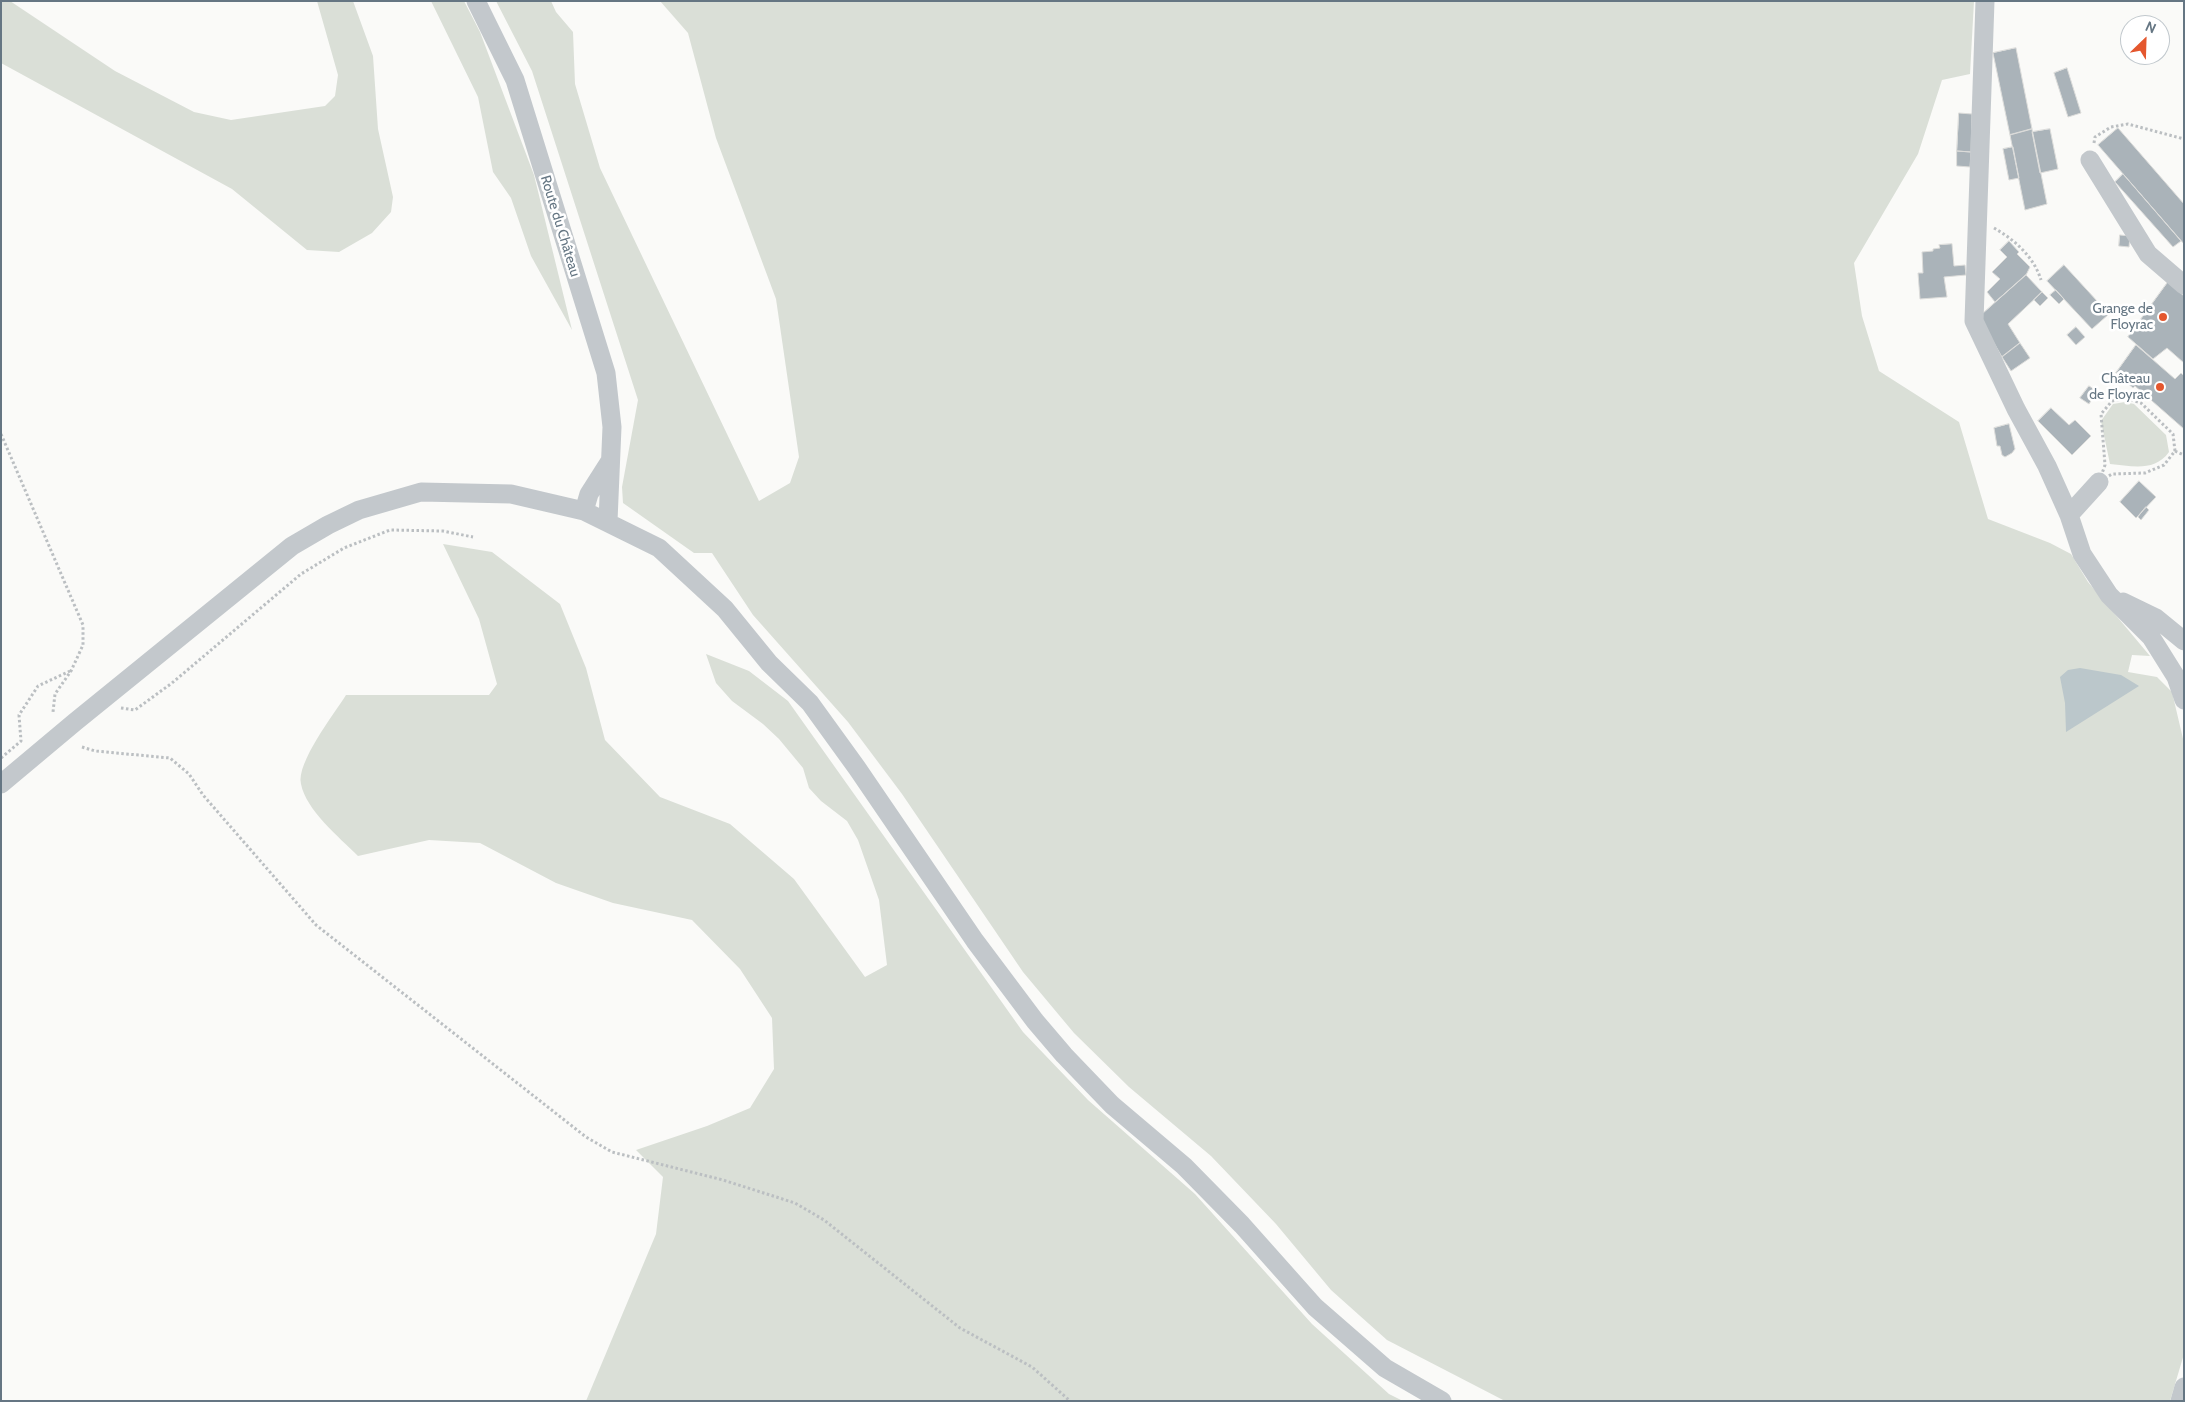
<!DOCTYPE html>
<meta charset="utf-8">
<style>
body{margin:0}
#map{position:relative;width:2185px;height:1402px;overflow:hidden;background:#fafaf8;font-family:Cabin,sans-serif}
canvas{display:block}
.frame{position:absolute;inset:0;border:2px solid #657683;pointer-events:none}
.north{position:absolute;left:2120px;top:15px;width:50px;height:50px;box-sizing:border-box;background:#fff;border:1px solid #c1c8cd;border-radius:50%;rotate:24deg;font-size:14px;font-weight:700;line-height:20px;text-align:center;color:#657683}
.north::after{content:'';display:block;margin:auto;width:18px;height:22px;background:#e4572e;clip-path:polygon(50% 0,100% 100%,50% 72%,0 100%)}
</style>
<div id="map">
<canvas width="2185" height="1402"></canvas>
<div class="frame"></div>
<div class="north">N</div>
</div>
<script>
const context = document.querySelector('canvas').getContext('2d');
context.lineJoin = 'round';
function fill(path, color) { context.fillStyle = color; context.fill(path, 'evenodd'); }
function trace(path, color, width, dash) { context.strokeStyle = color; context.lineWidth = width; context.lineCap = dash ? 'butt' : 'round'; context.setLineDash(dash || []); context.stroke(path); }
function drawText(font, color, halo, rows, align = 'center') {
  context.font = font + ' Cabin,sans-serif'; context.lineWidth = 5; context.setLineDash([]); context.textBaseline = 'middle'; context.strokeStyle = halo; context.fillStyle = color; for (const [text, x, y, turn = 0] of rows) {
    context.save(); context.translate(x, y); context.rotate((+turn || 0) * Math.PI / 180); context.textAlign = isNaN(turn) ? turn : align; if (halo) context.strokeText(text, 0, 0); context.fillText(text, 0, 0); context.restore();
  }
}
const green = new Path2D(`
 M 1,1 L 10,1 L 115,71 L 194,112 L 231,120 L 325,106 L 335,96 L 338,75 L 317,1 L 353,1 L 373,56 L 378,129 L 393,197 L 391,212 L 372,233 L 339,252 L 307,250 L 232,189 L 1,63 Z
 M 431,1 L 464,1 L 480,32 L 534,175 L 572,330 L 531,256 L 511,198 L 493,172 L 478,97 Z
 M 496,1 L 551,1 L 556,12 L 573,32 L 575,84 L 600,168 L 759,501 L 790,483 L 799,457 L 776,299 L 716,138 L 688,33 L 660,1 L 1974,1 L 1970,74 L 1942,80 L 1918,154 L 1854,263 L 1862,316 L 1879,371 L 1959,422 L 1988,519 L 2050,543 L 2071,554 L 2088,582 L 2150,656 L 2132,655 L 2128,672 L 2157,677 L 2172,692 L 2184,743 L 2184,1354 L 2170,1401 L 1505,1401 L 1387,1340 L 1331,1290 L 1276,1224 L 1211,1156 L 1129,1087 L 1074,1033 L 1023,972 L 902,794 L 848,722 L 753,615 L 712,553 L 694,553 L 623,503 L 622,487 L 638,400 L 532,71 Z
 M 2125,402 L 2134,404 L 2166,435 L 2169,452 C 2155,472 2132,466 2110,464 L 2101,421 L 2113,404 Z
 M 443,544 L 492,552 L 560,604 L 586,668 L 605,740 L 660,797 L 730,824 L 794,879 L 865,977 L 887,965 L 879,900 L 858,840 L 847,821 L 821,801 L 809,788 L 803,768 L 779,739 L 763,724 L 732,701 L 716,683 L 706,654 L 749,671 L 788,701 L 1023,1032 L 1088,1100 L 1195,1194 L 1312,1324 L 1389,1394 L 1403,1401 L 586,1401 L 656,1234 L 663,1177 L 636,1150 L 707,1126 L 750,1108 L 774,1069 L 772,1018 L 740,969 L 692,920 L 613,903 L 556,883 L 480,843 L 429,840 L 358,856 C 339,837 306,810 301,784 C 296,763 334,714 346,695 L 489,695 L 497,684 L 479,619 Z`);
const water = new Path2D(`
 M 2080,668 L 2121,675 L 2139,686 L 2066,732 L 2065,703 L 2060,677 L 2068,670 Z`);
const building = new Path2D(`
 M 2016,48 L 2032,129 L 2010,135 L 1993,53 Z
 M 2067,68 L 2081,113 L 2068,117 L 2054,73 Z
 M 1959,113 L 1972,114 L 1971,152 L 1957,151 Z
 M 2118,128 L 2184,204 L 2184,244 L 2098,145 Z
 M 2032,129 L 2047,204 L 2025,210 L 2010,135 Z
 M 2050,129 L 2058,169 L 2040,173 L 2032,132 Z
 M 2013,147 L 2019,178 L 2009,180 L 2003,149 Z
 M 1957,151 L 1971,152 L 1970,167 L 1957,166 Z
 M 2123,174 L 2181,241 L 2173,247 L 2115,182 Z
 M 2120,235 L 2130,236 L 2129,247 L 2119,246 Z
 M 2009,241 L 2019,252 L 2017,254 L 2030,267 L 2026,275 L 1995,302 L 1987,292 L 2000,279 L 1992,272 L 2007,257 L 2000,250 Z
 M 1952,244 L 1954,266 L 1965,265 L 1966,275 L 1944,277 L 1947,297 L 1920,299 L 1918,273 L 1923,273 L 1922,252 L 1933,251 L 1933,249 L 1940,248 L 1939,245 Z
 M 2064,265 L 2109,314 L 2092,329 L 2047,281 Z
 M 2026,275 L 2042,292 L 2008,324 L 2020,343 L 2002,357 L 1979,317 Z
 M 2168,282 L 2184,296 L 2184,363 L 2167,348 L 2153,359 L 2128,337 Z
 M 2056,290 L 2064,299 L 2059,304 L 2050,295 Z
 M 2042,292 L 2048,298 L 2040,306 L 2034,300 Z
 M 2076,327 L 2085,337 L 2076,345 L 2067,335 Z
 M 2020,343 L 2030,358 L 2011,371 L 2002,357 Z
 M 2136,345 L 2175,379 L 2181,373 L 2184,376 L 2184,429 L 2135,386 L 2133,388 L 2116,373 Z
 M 2089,386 L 2097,391 L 2089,404 L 2080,398 Z
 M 2051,408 L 2069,425 L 2075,420 L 2091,436 L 2072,455 L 2038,421 Z
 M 2009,424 L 2015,449 L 2012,453 L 2005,457 L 2002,455 L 2000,446 L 1997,446 L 1994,428 Z
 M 2139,481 L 2156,497 L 2136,518 L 2120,502 Z
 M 2146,507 L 2149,510 L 2141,520 L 2138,517 Z`);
const path = new Path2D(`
 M 2094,143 L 2095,137 L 2111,127 L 2128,124 L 2184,139
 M 1994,228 C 2015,240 2034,257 2041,280
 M 2126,398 L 2141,403 L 2173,434 L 2175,451 L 2164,465 L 2145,473 L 2112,474 L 2099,482 L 2105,465 L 2101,414 L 2112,401 Z
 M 1,434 L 83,625 L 83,645 L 71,671 L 55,694 L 53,712
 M 2175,451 L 2184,455
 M 121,708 L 135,710 L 172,683 L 301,574 L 344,548 L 390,530 L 443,531 L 473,537
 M 82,747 L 95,751 L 170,758 L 189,774 L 203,795 L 316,925 L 586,1137 L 612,1152 L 723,1180 L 795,1203 L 824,1220 L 960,1328 L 1032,1367 L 1070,1401
 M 1,758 L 21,741 L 19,715 L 38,686 L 70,671`);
const minor = new Path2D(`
 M 476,1 L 515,80 L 606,373 L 612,427 L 608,521
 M 1985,1 L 1974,321 L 2016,409 L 2047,466 L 2069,515 L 2082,554 L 2109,595 L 2151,637 L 2176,677 L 2184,700
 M 2090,160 L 2148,254 L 2184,285
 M 584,511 L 589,494 L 610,461
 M 2069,515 L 2099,482
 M 2123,602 L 2156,618 L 2184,641
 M 1,784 L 75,722 L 292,546 L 328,525 L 359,510 L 421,492 L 511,494 L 584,511 L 659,548 L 725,609 L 769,663 L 810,703 L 857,768 L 975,941 L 1035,1021 L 1064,1055 L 1112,1105 L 1184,1166 L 1242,1225 L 1315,1307 L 1385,1368 L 1442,1401
 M 2180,1401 L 2184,1387`);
const markers = [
 [2163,317,5,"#e4572e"],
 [2160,387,5,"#e4572e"]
];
const streetNames = [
 ["Route du Château",560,226,73]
];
const poiNames = [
 ["Grange de",2153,309],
 ["Floyrac",2153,325],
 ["Château",2150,379],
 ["de Floyrac",2150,395]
];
fill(green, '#dadfd7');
fill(water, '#bbc7cb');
fill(building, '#aab3b9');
trace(building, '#dcdcda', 1);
trace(path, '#bbbfc2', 3, [2.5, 2.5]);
trace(minor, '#c3c8cc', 19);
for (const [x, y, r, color] of markers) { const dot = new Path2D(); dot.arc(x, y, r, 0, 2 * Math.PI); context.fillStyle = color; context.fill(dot); trace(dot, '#fff', 2); }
drawText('14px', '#657683', '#fff', streetNames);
drawText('14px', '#657683', '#fff', poiNames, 'right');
</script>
